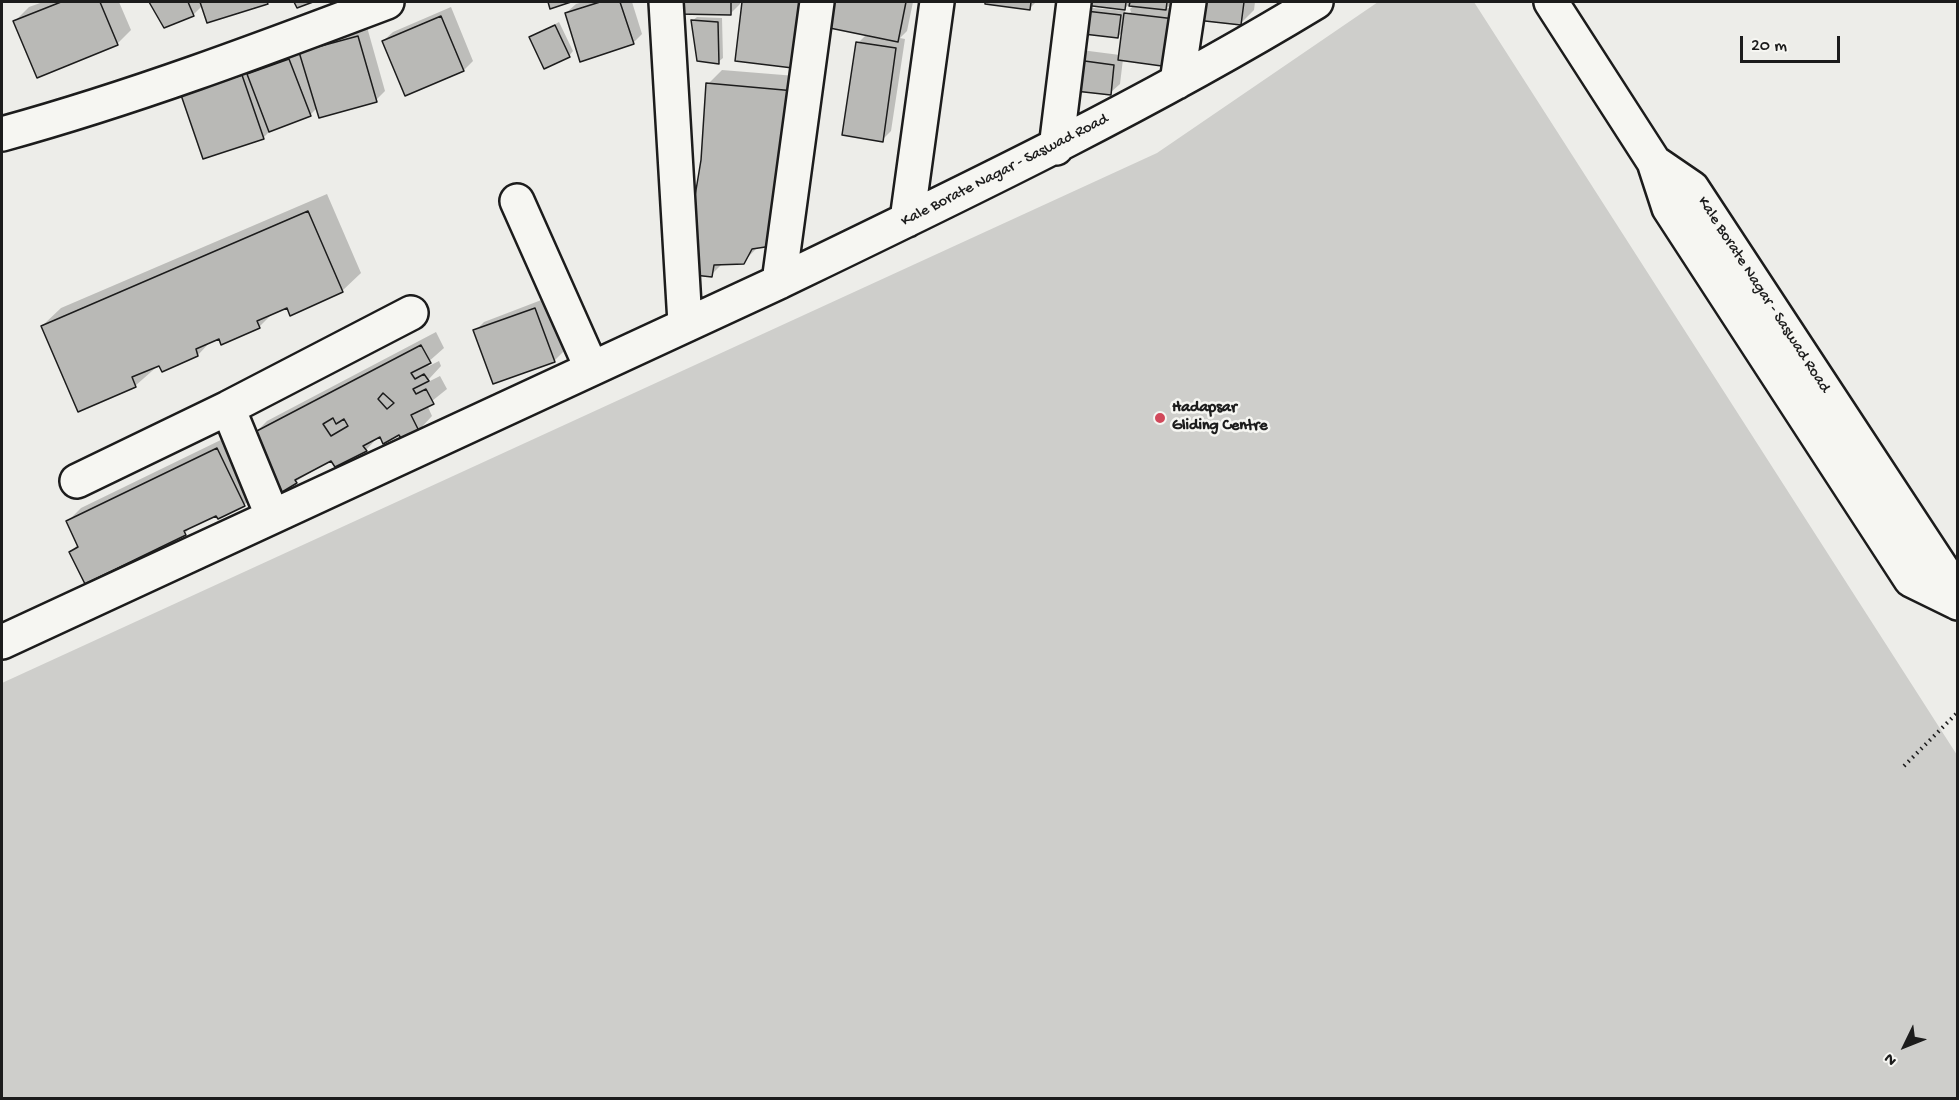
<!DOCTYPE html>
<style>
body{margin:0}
#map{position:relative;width:1959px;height:1100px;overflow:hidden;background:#edede9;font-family:"Gochi Hand",sans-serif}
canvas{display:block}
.frame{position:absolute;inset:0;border:3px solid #1c1c1c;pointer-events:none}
.north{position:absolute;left:1875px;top:1016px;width:60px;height:60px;-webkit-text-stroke:4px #f6f6f2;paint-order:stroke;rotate:227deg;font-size:16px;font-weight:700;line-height:24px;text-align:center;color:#1c1c1c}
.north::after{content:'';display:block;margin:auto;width:21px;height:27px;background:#1c1c1c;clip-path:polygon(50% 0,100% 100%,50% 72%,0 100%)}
.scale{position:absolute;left:1740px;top:36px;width:100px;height:27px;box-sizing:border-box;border:3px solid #1c1c1c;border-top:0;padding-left:8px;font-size:18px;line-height:21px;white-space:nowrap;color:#1c1c1c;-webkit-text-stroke:4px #f6f6f2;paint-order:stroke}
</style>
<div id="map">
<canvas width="1959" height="1100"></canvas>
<div class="frame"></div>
<div class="north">N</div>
<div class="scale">20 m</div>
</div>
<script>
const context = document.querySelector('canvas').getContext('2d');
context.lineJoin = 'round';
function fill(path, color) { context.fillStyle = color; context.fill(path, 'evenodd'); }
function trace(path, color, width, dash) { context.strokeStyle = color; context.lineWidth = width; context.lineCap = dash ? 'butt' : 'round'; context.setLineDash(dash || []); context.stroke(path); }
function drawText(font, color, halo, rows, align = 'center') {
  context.font = font + ' "Gochi Hand",sans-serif'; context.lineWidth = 5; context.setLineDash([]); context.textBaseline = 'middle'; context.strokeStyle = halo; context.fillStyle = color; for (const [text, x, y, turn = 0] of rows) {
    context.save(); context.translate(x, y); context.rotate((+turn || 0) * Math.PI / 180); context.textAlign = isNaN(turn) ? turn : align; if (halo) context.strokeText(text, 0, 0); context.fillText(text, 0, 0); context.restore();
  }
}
const green = new Path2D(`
 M 1378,2 L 1474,2 L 1957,755 L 1957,1098 L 2,1098 L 2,683 L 1157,153 Z`);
const shadow = new Path2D(`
 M 43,2 L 119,2 L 131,30 L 117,44 L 15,21 L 29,7 Z
 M 151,2 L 268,2 L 203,5 L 193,15 L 165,26 Z
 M 583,2 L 632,2 L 642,34 L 633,43 L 566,13 L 576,4 Z
 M 679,2 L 740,2 L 740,4 L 731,13 Z
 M 743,2 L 820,2 L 736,60 Z
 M 826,2 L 913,2 L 907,31 L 900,38 L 905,39 L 891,131 L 882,140 L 858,43 L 867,34 Z
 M 987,2 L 1036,2 L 1030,8 Z
 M 1078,2 L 1173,2 L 1167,8 L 1183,10 L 1123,59 L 1120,84 L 1110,93 L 1068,89 L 1081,50 L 1120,55 L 1123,31 L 1118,37 L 1083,7 L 1125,11 L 1124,15 L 1131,12 L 1130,9 L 1134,5 L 1132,2 L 1125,8 Z
 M 1200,2 L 1255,2 L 1254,10 L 1240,24 Z
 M 451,7 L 473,61 L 464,70 L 383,41 L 393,32 Z
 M 697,17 L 722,18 L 723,58 L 718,62 L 692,21 Z
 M 559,22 L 573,51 L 569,56 L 531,38 Z
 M 367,27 L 385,91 L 376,100 L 317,108 L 310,115 L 272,129 L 263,138 L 183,95 L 192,86 L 252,66 L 253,70 L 258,65 Z
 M 722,70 L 808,77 L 757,248 L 743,262 L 723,263 L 711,275 L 708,84 Z
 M 327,194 L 361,273 L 342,291 L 291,314 L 288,306 L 274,312 L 259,327 L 211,341 L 198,355 L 160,364 L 135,386 L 79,410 L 42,326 L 61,308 Z
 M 544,299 L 564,351 L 554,361 L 475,331 L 484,322 Z
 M 436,332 L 444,348 L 427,363 L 429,366 L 439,361 L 441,366 L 429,379 L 430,381 L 440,376 L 447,389 L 427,405 L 432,416 L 419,430 L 403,438 L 400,433 L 380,435 L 366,450 L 332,459 L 282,490 L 253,435 L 267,421 Z
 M 231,435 L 258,491 L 244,505 L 217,514 L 192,526 L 185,533 L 71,552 L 78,544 L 67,522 L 81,508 Z`);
const building = new Path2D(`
 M 61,2 L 100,2 L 118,45 L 37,78 L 13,21 Z
 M 149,2 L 188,2 L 194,16 L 164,28 Z
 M 200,2 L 267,2 L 268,4 L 207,23 Z
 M 294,2 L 313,2 L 297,8 Z
 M 548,2 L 571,2 L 550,9 Z
 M 600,2 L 620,2 L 634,44 L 580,62 L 565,13 Z
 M 678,2 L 731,2 L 731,15 L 678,14 Z
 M 742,2 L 809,2 L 801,69 L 735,61 Z
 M 825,2 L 906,2 L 898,42 L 820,26 Z
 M 985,2 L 1031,2 L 1030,10 L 985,4 Z
 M 1076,2 L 1126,2 L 1125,10 L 1076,4 Z
 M 1130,2 L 1167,2 L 1166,10 L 1129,6 Z
 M 1198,2 L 1244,2 L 1241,25 L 1196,20 Z
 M 1077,10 L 1121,15 L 1118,38 L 1075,33 Z
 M 1124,13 L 1175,19 L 1169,67 L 1118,60 Z
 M 441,16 L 464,71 L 405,96 L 382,41 Z
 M 691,20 L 718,22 L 719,64 L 697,61 Z
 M 555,25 L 570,57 L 544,69 L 529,37 Z
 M 358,36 L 377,102 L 319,118 L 299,52 Z
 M 856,42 L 896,48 L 883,142 L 842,135 Z
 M 289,59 L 311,116 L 269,132 L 247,74 Z
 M 1070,59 L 1114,65 L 1111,95 L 1066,90 Z
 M 242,75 L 264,139 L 203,159 L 181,95 Z
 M 706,83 L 795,91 L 772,246 L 752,249 L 744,264 L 714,265 L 712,277 L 694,275 L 689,232 L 701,160 Z
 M 308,211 L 343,292 L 290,316 L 287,308 L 257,321 L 260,328 L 221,345 L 219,339 L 196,349 L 198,356 L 162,372 L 159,366 L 132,377 L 136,387 L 78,412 L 41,326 Z
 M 535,308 L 555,362 L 493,384 L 473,330 Z
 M 421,345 L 431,363 L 411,373 L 415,379 L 424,374 L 429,381 L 413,389 L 416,394 L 426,389 L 434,404 L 411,415 L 419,431 L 402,440 L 399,435 L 383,444 L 380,437 L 363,446 L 367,451 L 335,467 L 331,461 L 295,480 L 297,483 L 282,492 L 251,434 ZM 383,393 L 394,403 L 387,409 L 378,399 ZM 333,418 L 336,424 L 344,419 L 348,426 L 331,436 L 323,424 Z
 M 217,448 L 245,506 L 218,519 L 216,516 L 184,531 L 186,535 L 85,584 L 69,552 L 78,547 L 66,521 Z`);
const path = new Path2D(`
 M 1904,766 L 1958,712`);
const minor = new Path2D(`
 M 666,2 L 685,323
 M 1551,2 L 1654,162 L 1692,188 L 1942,569 L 1958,603
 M 1177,82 L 1189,2
 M 2,134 C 133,98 260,50 387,2
 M 1056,148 L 1074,2
 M 1654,162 L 1669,208 L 1911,580 L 1956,602
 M 517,201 L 591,367
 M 907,220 L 937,2
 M 779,282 L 817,2
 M 228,408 L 272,515
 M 77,481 L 228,408 L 411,313
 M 2,642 L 779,282 C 961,194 1143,107 1316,2`);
const markers = [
 [1160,418,6,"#d1495b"]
];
const streetNames = [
 ["Kale Borate Nagar - Saswad Road",1005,171,-27],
 ["Kale Borate Nagar - Saswad Road",1763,295,57]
];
const poiNames = [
 ["Hadapsar",1172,409],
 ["Gliding Centre",1172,427]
];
fill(green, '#cececb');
fill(shadow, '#0003');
fill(building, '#b9b9b6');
trace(building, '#1c1c1c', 1.5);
trace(minor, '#1c1c1c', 38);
trace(path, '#1c1c1c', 4, [1.5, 4.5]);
trace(minor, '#f6f6f2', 33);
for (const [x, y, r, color] of markers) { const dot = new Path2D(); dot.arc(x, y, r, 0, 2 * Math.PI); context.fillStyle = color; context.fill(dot); trace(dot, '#f6f6f2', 2); }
drawText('16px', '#1c1c1c', '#f6f6f2', streetNames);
drawText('bold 16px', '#1c1c1c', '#f6f6f2', poiNames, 'left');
</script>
